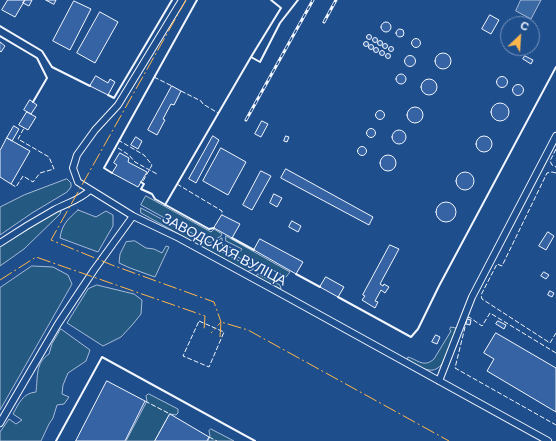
<!DOCTYPE html>
<meta charset="utf-8">
<style>
body{margin:0}
#map{position:relative;width:556px;height:441px;overflow:hidden;background:#1f4e8c;font-family:Helvetica,sans-serif}
canvas{display:block}
.north{position:absolute;left:500px;top:16px;width:40px;height:40px;box-sizing:border-box;background:#1f4e8c;border:1px solid #7391ba;border-radius:50%;rotate:25deg;font-size:11px;font-weight:700;line-height:16px;text-align:center;color:#f2f6ff}
.north::after{content:'';display:block;margin:auto;width:14px;height:18px;background:#ffb74d;clip-path:polygon(50% 0,100% 100%,50% 72%,0 100%)}
</style>
<div id="map">
<canvas width="556" height="441"></canvas>
<div class="north">С</div>
</div>
<script>
const context = document.querySelector('canvas').getContext('2d');
context.lineJoin = 'round';
function fill(path, color) { context.fillStyle = color; context.fill(path, 'evenodd'); }
function trace(path, color, width, dash) { context.strokeStyle = color; context.lineWidth = width; context.lineCap = dash ? 'butt' : 'round'; context.setLineDash(dash || []); context.stroke(path); }
function drawText(font, color, halo, rows, align = 'center') {
  context.font = font + ' Helvetica,sans-serif'; context.lineWidth = 3; context.setLineDash([]); context.textBaseline = 'middle'; context.strokeStyle = halo; context.fillStyle = color; for (const [text, x, y, turn = 0] of rows) {
    context.save(); context.translate(x, y); context.rotate((+turn || 0) * Math.PI / 180); context.textAlign = isNaN(turn) ? turn : align; if (halo) context.strokeText(text, 0, 0); context.fillText(text, 0, 0); context.restore();
  }
}
const green = new Path2D(`
 M 67,179 L 71,183 L 71,187 L 67,192 L 32,213 L 0,235 L 0,207 L 24,195 Z
 M 146,196 L 211,232 L 214,229 L 222,234 L 221,236 L 210,243 L 141,205 Z
 M 141,208 L 254,269 L 247,272 L 141,213 Z
 M 59,210 L 61,211 L 60,214 L 24,249 L 0,266 L 0,247 Z
 M 78,210 L 96,217 L 106,211 L 113,215 L 113,226 L 98,252 L 60,238 C 62,224 68,219 78,210 Z
 M 226,236 L 290,272 L 286,277 L 263,265 L 255,266 L 226,251 L 225,244 L 239,253 L 242,249 L 226,241 Z
 M 222,238 L 223,251 L 213,245 Z
 M 135,241 L 146,248 L 154,249 L 162,253 L 166,246 L 169,247 L 155,277 L 130,268 L 119,263 L 120,254 L 126,242 Z
 M 32,266 L 53,267 L 68,275 L 72,284 L 0,410 L 0,288 Z
 M 258,274 L 280,285 L 281,289 L 256,277 Z
 M 97,285 L 134,294 L 142,300 L 141,314 L 133,324 L 121,337 L 103,346 L 67,323 L 88,289 Z
 M 451,327 L 456,328 L 456,330 C 452,342 445,373 429,370 C 422,369 415,364 409,361 L 407,359 L 408,357 C 418,360 424,368 434,359 L 451,331 L 450,330 Z
 M 61,329 L 90,350 L 86,361 L 68,373 L 63,385 L 62,394 L 69,397 L 64,404 L 57,405 L 53,418 L 49,424 L 41,441 L 0,441 L 0,432 L 9,419 L 16,424 L 22,420 L 13,414 C 19,403 23,393 36,392 C 38,377 35,363 49,354 L 52,344 Z
 M 149,394 L 178,409 L 178,413 L 176,415 L 170,414 L 155,441 L 126,441 L 147,401 L 146,396 Z
 M 211,429 L 234,441 L 208,441 L 210,436 L 209,431 Z`);
const water = new Path2D(`
 M 521,0 L 541,0 L 531,19 L 516,11 Z`);
const building = new Path2D(`
 M 8,0 L 25,0 L 15,17 L 2,10 Z
 M 25,0 L 32,0 L 29,6 L 23,3 Z
 M 46,0 L 56,0 L 54,4 Z
 M 74,1 L 91,9 L 70,50 L 53,41 Z
 M 100,12 L 118,22 L 95,63 L 77,53 Z
 M 490,15 L 499,20 L 491,34 L 482,29 Z
 M381 27a5 5 0 1 1 10 0a5 5 0 1 1-10 0Z
 M396 33a4 4 0 1 1 8 0a4 4 0 1 1-8 0Z
 M366.5 37a2.5 2.5 0 1 1 5 0a2.5 2.5 0 1 1-5 0Z
 M372.5 40a2.5 2.5 0 1 1 5 0a2.5 2.5 0 1 1-5 0Z
 M411.5 43a4.5 4.5 0 1 1 9 0a4.5 4.5 0 1 1-9 0Z
 M377.5 43a2.5 2.5 0 1 1 5 0a2.5 2.5 0 1 1-5 0Z
 M363.5 44a2.5 2.5 0 1 1 5 0a2.5 2.5 0 1 1-5 0Z
 M 0,42 L 5,46 L 1,52 L 0,51 Z
 M382.5 46a2.5 2.5 0 1 1 5 0a2.5 2.5 0 1 1-5 0Z
 M368.5 47a2.5 2.5 0 1 1 5 0a2.5 2.5 0 1 1-5 0Z
 M388.5 49a2.5 2.5 0 1 1 5 0a2.5 2.5 0 1 1-5 0Z
 M373.5 50a2.5 2.5 0 1 1 5 0a2.5 2.5 0 1 1-5 0Z
 M379.5 53a2.5 2.5 0 1 1 5 0a2.5 2.5 0 1 1-5 0Z
 M435 61a8 8 0 1 1 16 0a8 8 0 1 1-16 0Z
 M385.5 56a2.5 2.5 0 1 1 5 0a2.5 2.5 0 1 1-5 0Z
 M404.5 61a5.5 5.5 0 1 1 11 0a5.5 5.5 0 1 1-11 0Z
 M 525,56 L 533,60 L 531,64 L 523,59 Z
 M396 79a5 5 0 1 1 10 0a5 5 0 1 1-10 0Z
 M 96,76 L 108,83 L 110,79 L 115,82 L 108,95 L 90,86 Z
 M496.5 82a5.5 5.5 0 1 1 11 0a5.5 5.5 0 1 1-11 0Z
 M421 87a8 8 0 1 1 16 0a8 8 0 1 1-16 0Z
 M512.5 90a5.5 5.5 0 1 1 11 0a5.5 5.5 0 1 1-11 0Z
 M 172,86 L 181,91 L 174,105 L 171,104 L 163,119 L 165,120 L 157,135 L 148,130 Z
 M 30,100 L 37,105 L 31,114 L 24,110 Z
 M491 112a9 9 0 1 1 18 0a9 9 0 1 1-18 0Z
 M407 115a8 8 0 1 1 16 0a8 8 0 1 1-16 0Z
 M375.5 115a4.5 4.5 0 1 1 9 0a4.5 4.5 0 1 1-9 0Z
 M 27,112 L 36,117 L 28,130 L 19,125 Z
 M 262,121 L 268,124 L 261,137 L 255,134 Z
 M 14,126 L 19,129 L 12,141 L 7,138 Z
 M366.5 133a4.5 4.5 0 1 1 9 0a4.5 4.5 0 1 1-9 0Z
 M392 137a7 7 0 1 1 14 0a7 7 0 1 1-14 0Z
 M476 144a8 8 0 1 1 16 0a8 8 0 1 1-16 0Z
 M 213,136 L 219,140 L 196,183 L 189,179 Z
 M 286,136 L 289,137 L 287,142 L 284,141 Z
 M 136,137 L 142,141 L 138,149 L 131,145 Z
 M 7,138 L 30,151 L 11,184 L 0,177 L 0,151 Z
 M357.5 151a4.5 4.5 0 1 1 9 0a4.5 4.5 0 1 1-9 0Z
 M 221,148 L 246,162 L 228,195 L 203,181 Z
 M 120,153 L 129,158 L 128,162 L 147,172 L 138,187 L 112,173 L 117,165 L 114,163 Z
 M380 163a8 8 0 1 1 16 0a8 8 0 1 1-16 0Z
 M 286,169 L 373,217 L 369,225 L 281,178 Z
 M 261,171 L 271,176 L 252,210 L 243,205 Z
 M456 181a9 9 0 1 1 18 0a9 9 0 1 1-18 0Z
 M 274,194 L 282,198 L 277,207 L 270,203 Z
 M436 212a10 10 0 1 1 20 0a10 10 0 1 1-20 0Z
 M 222,215 L 240,224 L 232,238 L 214,228 Z
 M 292,221 L 301,226 L 298,232 L 289,227 Z
 M 548,232 L 554,236 L 546,250 L 539,246 Z
 M 260,239 L 303,262 L 296,274 L 254,250 Z
 M 390,245 L 399,249 L 380,284 L 383,286 L 384,284 L 389,287 L 385,293 L 381,290 L 375,301 L 378,302 L 375,308 L 362,300 L 365,296 L 363,295 Z
 M 544,272 L 549,275 L 546,279 L 541,276 Z
 M 326,277 L 344,287 L 338,297 L 320,287 Z
 M 550,291 L 554,293 L 552,297 L 548,295 Z
 M 467,319 L 471,320 L 470,325 L 466,324 Z
 M 498,321 L 506,325 L 504,329 L 496,324 Z
 M 496,333 L 556,368 L 556,412 L 487,371 L 494,359 L 484,353 Z
 M 436,335 L 440,337 L 437,344 L 432,342 Z
 M 107,381 L 145,401 L 125,441 L 76,441 Z
 M 170,414 L 209,437 L 207,441 L 155,441 Z`);
const minor = new Path2D(`
 M 182,0 L 118,105 L 95,130 L 77,155 L 73,168 L 78,182 L 133,216 L 179,238 L 280,293 L 548,441
 M 0,243 C 18,231 36,220 54,210 C 67,203 80,200 90,190
 M 439,381 L 472,297 L 556,136
 M 0,423 L 58,324 L 94,270 L 133,216`);
const rail = new Path2D(`
 M 324,22 L 336,0
 M 246,120 L 313,0`);
const fence = new Path2D(`
 M 154,77 L 172,86
 M 181,91 L 201,101 L 203,104 L 218,113
 M 118,140 L 144,155 L 152,165 L 142,183
 M 118,148 L 129,155 L 135,162 L 157,174
 M 556,149 L 550,161 L 552,165 L 556,167
 M 556,173 L 552,172 L 547,173 L 502,266 L 497,264 L 481,295 L 482,299 L 550,343 L 556,333
 M 11,184 L 16,187 L 23,176 L 33,182 L 40,173 L 54,169 L 49,157 L 18,139 L 24,128
 M 177,184 L 222,211 L 222,215
 M 199,321 L 224,332 L 209,367 L 183,356 Z
 M 556,353 L 490,313 L 482,326 L 469,317 L 467,319 L 455,368 L 556,425
 M 145,401 L 170,414
 M 209,437 L 217,441`);
const wall = new Path2D(`
 M 0,26 L 42,51 L 52,67 L 90,86
 M 0,36 L 37,58 L 47,78 L 33,102
 M 251,57 L 281,8 L 271,0
 M 108,95 L 114,98 L 172,0
 M 112,173 L 104,168 L 197,0
 M 141,182 L 144,184 L 141,189 L 152,194 L 155,199 L 209,229 L 214,228
 M 165,205 L 251,57 L 260,62 L 280,23 L 298,0
 M 232,238 L 254,250
 M 296,274 L 320,287
 M 338,297 L 411,337 L 418,329 L 439,286 L 556,67
 M 56,441 L 102,357 L 255,441`);
const power = new Path2D(`
 M 186,0 L 51,240 L 112,265 L 214,302 L 221,322 L 211,333
 M 0,280 L 36,257 L 205,316 L 204,330
 M 220,337 L 221,322 L 248,330 L 449,441`);
const streetNames = [
 ["ЗАВОДСКАЯ ВУЛІЦА",224,250,28]
];
fill(green, '#245a82');
trace(green, '#a8bbd7', 1);
fill(water, '#3b69a3');
trace(water, '#a8bbd7', 1);
fill(building, '#3563a3');
trace(building, '#f2f6ff', 1);
trace(minor, '#f2f6ff', 8);
trace(minor, '#1f4e8c', 6);
trace(rail, '#f2f6ff', 3);
trace(rail, '#1f4e8c', 1.5, [4.5]);
trace(fence, '#f2f6ff', 1, [5, 2]);
trace(wall, '#f2f6ff', 2);
trace(power, '#ffb74d', 1, [14, 3, 2, 3]);
drawText('14px', '#f2f6ff', '#1f4e8c', streetNames);
</script>
